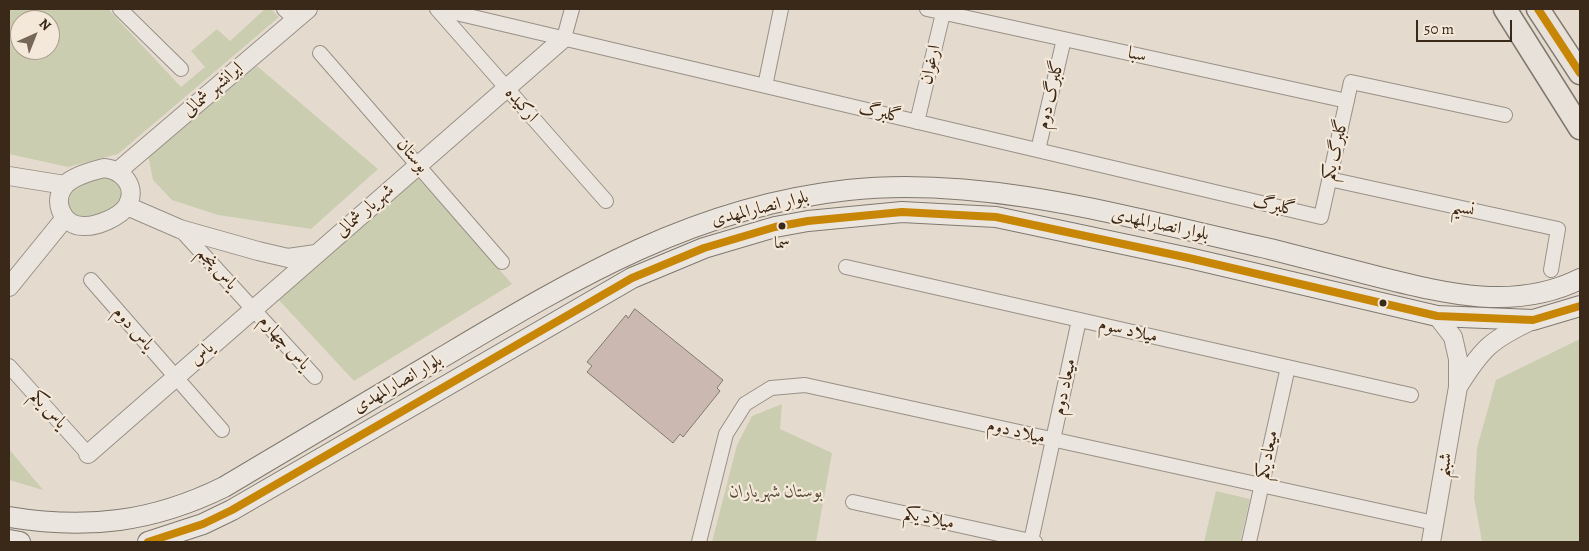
<!DOCTYPE html>
<meta charset="utf-8">
<style>
body{margin:0}
#map{position:relative;width:1589px;height:551px;overflow:hidden;background:#e4dbce;font-family:Alegreya,serif}
canvas{display:block}
.frame{position:absolute;inset:0;border:10px solid #3a2819;pointer-events:none}
.north{position:absolute;left:10px;top:10px;width:50px;height:50px;box-sizing:border-box;background:#f3e8d9;border:1px solid #a99b8c;border-radius:50%;rotate:44deg;font-size:14px;font-weight:700;line-height:20px;text-align:center;color:#3a2819}
.north::after{content:'';display:block;margin:auto;width:18px;height:22px;background:#766758;clip-path:polygon(50% 0,100% 100%,50% 72%,0 100%)}
.scale{position:absolute;left:1416px;top:20px;width:96px;height:22px;box-sizing:border-box;border:2px solid #3a2819;border-top:0;padding-left:6px;font-size:15px;line-height:18px;white-space:nowrap;color:#3a2819;-webkit-text-stroke:4px #f3e8d9;paint-order:stroke}
</style>
<div id="map">
<canvas width="1589" height="551"></canvas>
<div class="frame"></div>
<div class="north">N</div>
<div class="scale">50 m</div>
</div>
<script>
const context = document.querySelector('canvas').getContext('2d');
context.lineJoin = 'round';
function fill(path, color) { context.fillStyle = color; context.fill(path, 'evenodd'); }
function trace(path, color, width, dash) { context.strokeStyle = color; context.lineWidth = width; context.lineCap = dash ? 'butt' : 'round'; context.setLineDash(dash || []); context.stroke(path); }
function drawText(font, color, halo, rows, align = 'center') {
  context.font = font + ' Alegreya,Amiri,serif'; context.lineWidth = 4.5; context.setLineDash([]); context.textBaseline = 'middle'; context.strokeStyle = halo; context.fillStyle = color; for (const [text, x, y, turn = 0] of rows) {
    context.save(); context.translate(x, y); context.rotate((+turn || 0) * Math.PI / 180); context.textAlign = isNaN(turn) ? turn : align; if (halo) context.strokeText(text, 0, 0); context.fillText(text, 0, 0); context.restore();
  }
}
const green = new Path2D(`
 M 9,9 L 108,9 L 181,87 L 205,67 L 191,51 L 217,29 L 230,41 L 265,9 L 271,9 L 279,17 L 118,154 L 68,167 L 9,154 ZM 20,20 L 50,20 L 50,50 L 20,50 Z
 M 257,66 L 378,169 L 311,229 L 218,215 L 172,200 L 153,180 L 148,155 Z
 M 105,173 L 121,180 L 125,203 L 88,222 L 71,218 L 65,195 L 72,186 Z
 M 418,178 L 512,284 L 354,381 L 277,298 Z
 M 1580,339 L 1580,542 L 1482,542 L 1474,498 L 1477,448 L 1496,380 Z
 M 782,404 L 780,429 L 832,453 L 816,542 L 712,542 L 737,445 L 752,416 Z
 M 9,449 L 43,490 L 9,480 Z
 M 1216,491 L 1250,499 L 1240,542 L 1204,542 Z`);
const building = new Path2D(`
 M 635,309 L 723,380 L 717,388 L 720,391 L 683,437 L 680,434 L 673,443 L 587,372 L 592,366 L 587,362 L 626,315 L 628,318 Z`);
const minor = new Path2D(`
 M 120,9 L 181,69
 M 284,9 L 295,19
 M 437,9 L 606,201
 M 439,9 L 1321,217 L 1351,82 L 1505,115
 M 927,9 L 1347,101
 M 564,38 L 572,9
 M 320,53 L 502,262
 M 765,86 L 781,9
 M 917,122 L 944,9
 M 1038,150 L 1064,39
 M 1329,179 L 1558,229 L 1551,270
 M 180,229 L 315,377
 M 846,267 L 1411,395
 M 91,280 L 222,430
 M 9,366 L 88,454
 M 853,502 L 1035,542
 M 1031,541 L 1079,320
 M 699,542 L 726,434 L 745,404 L 771,388 L 805,385 L 1434,523
 M 1249,542 L 1288,367`);
const tertiary = new Path2D(`
 M 104,168 C 123,170 138,187 127,206 C 120,217 96,227 83,226 C 62,226 51,200 66,184 C 74,176 92,171 104,168 Z
 M 118,171 L 308,9
 M 9,176 L 65,185
 M 127,206 L 180,229 L 258,251 L 288,258 L 316,254
 M 9,287 L 65,218
 M 1458,387 C 1482,348 1492,339 1533,320
 M 88,454 L 564,38
 M 1431,542 L 1458,387 L 1458,359 L 1453,337 L 1437,316`);
const secondary = new Path2D(`
 M 9,517 C 87,530 153,522 224,487 C 295,445 366,403 436,361 C 569,282 691,207 848,190 C 986,175 1135,219 1270,249 C 1305,258 1340,267 1375,276 C 1443,293 1514,312 1580,279
 M 9,540 L 20,542
 M 148,542 L 203,524 L 232,510 L 632,278 L 704,248 L 775,227 L 808,221 L 902,212 L 996,217 L 1189,258 L 1437,316 L 1533,320 L 1580,306`);
const primary = new Path2D(`
 M 1505,9 L 1580,128
 M 1538,9 L 1580,73`);
const bus1 = new Path2D(`
 M 1538,9 L 1580,73
 M 148,542 L 203,524 L 232,510 L 632,278 L 704,248 L 775,227 L 808,221 L 902,212 L 996,217 L 1189,258 L 1437,316 L 1533,320 L 1580,306`);
const markers = [
 [782,226,4.5,"#3a2819"],
 [1383,303,4.5,"#3a2819"]
];
const busNames = [
 ["سما",782,244]
];
const streetNames = [
 ["سبا",1137,55,12],
 ["ارغوان",931,65,-77],
 ["ایرانشهر شمالی",213,90,-41],
 ["گلبرگ دوم",1051,95,-77],
 ["ارکیده",521,105,49],
 ["گلبرگ",880,113,13],
 ["گلبرگ یکم",1336,150,-77],
 ["بوستان",412,156,49],
 ["گلبرگ",1274,206,13],
 ["بلوار انصارالمهدی",760,209,-14],
 ["نسیم",1463,209,12],
 ["شهریار شمالی",365,211,-41],
 ["بلوار انصارالمهدی",1160,225,12],
 ["یاس پنجم",217,269,48],
 ["یاس دوم",133,329,49],
 ["میلاد سوم",1128,331,13],
 ["یاس چهارم",284,343,48],
 ["یاس",202,354,-41],
 ["بلوار انصارالمهدی",398,384,-30],
 ["میعاد دوم",1065,387,-78],
 ["یاس یکم",48,410,48],
 ["میلاد دوم",1016,432,13],
 ["میعاد یکم",1268,455,-78],
 ["شبنم",1445,465,-80],
 ["میلاد یکم",929,519,12]
];
const parkNames = [
 ["بوستان شهریاران",776,493]
];
fill(green, '#cacdb0');
fill(building, '#cbb9b1');
trace(building, '#807970', 1);
trace(minor, '#999188', 16);
trace(tertiary, '#999188', 20);
trace(secondary, '#807970', 22);
trace(primary, '#807970', 25);
trace(minor, '#eae5de', 14);
trace(tertiary, '#eae5de', 18);
trace(secondary, '#eae5de', 20);
trace(primary, '#e7e1d9', 22);
trace(bus1, '#c88606', 8);
for (const [x, y, r, color] of markers) { const dot = new Path2D(); dot.arc(x, y, r, 0, 2 * Math.PI); context.fillStyle = color; context.fill(dot); trace(dot, '#f3e8d9', 2); }
drawText('17px', '#3a2819', '#f3e8d9', busNames);
drawText('18px', '#3a2819', '#f3e8d9', streetNames);
drawText('italic 18px', '#584e39', '#f3e8d9', parkNames);
</script>
